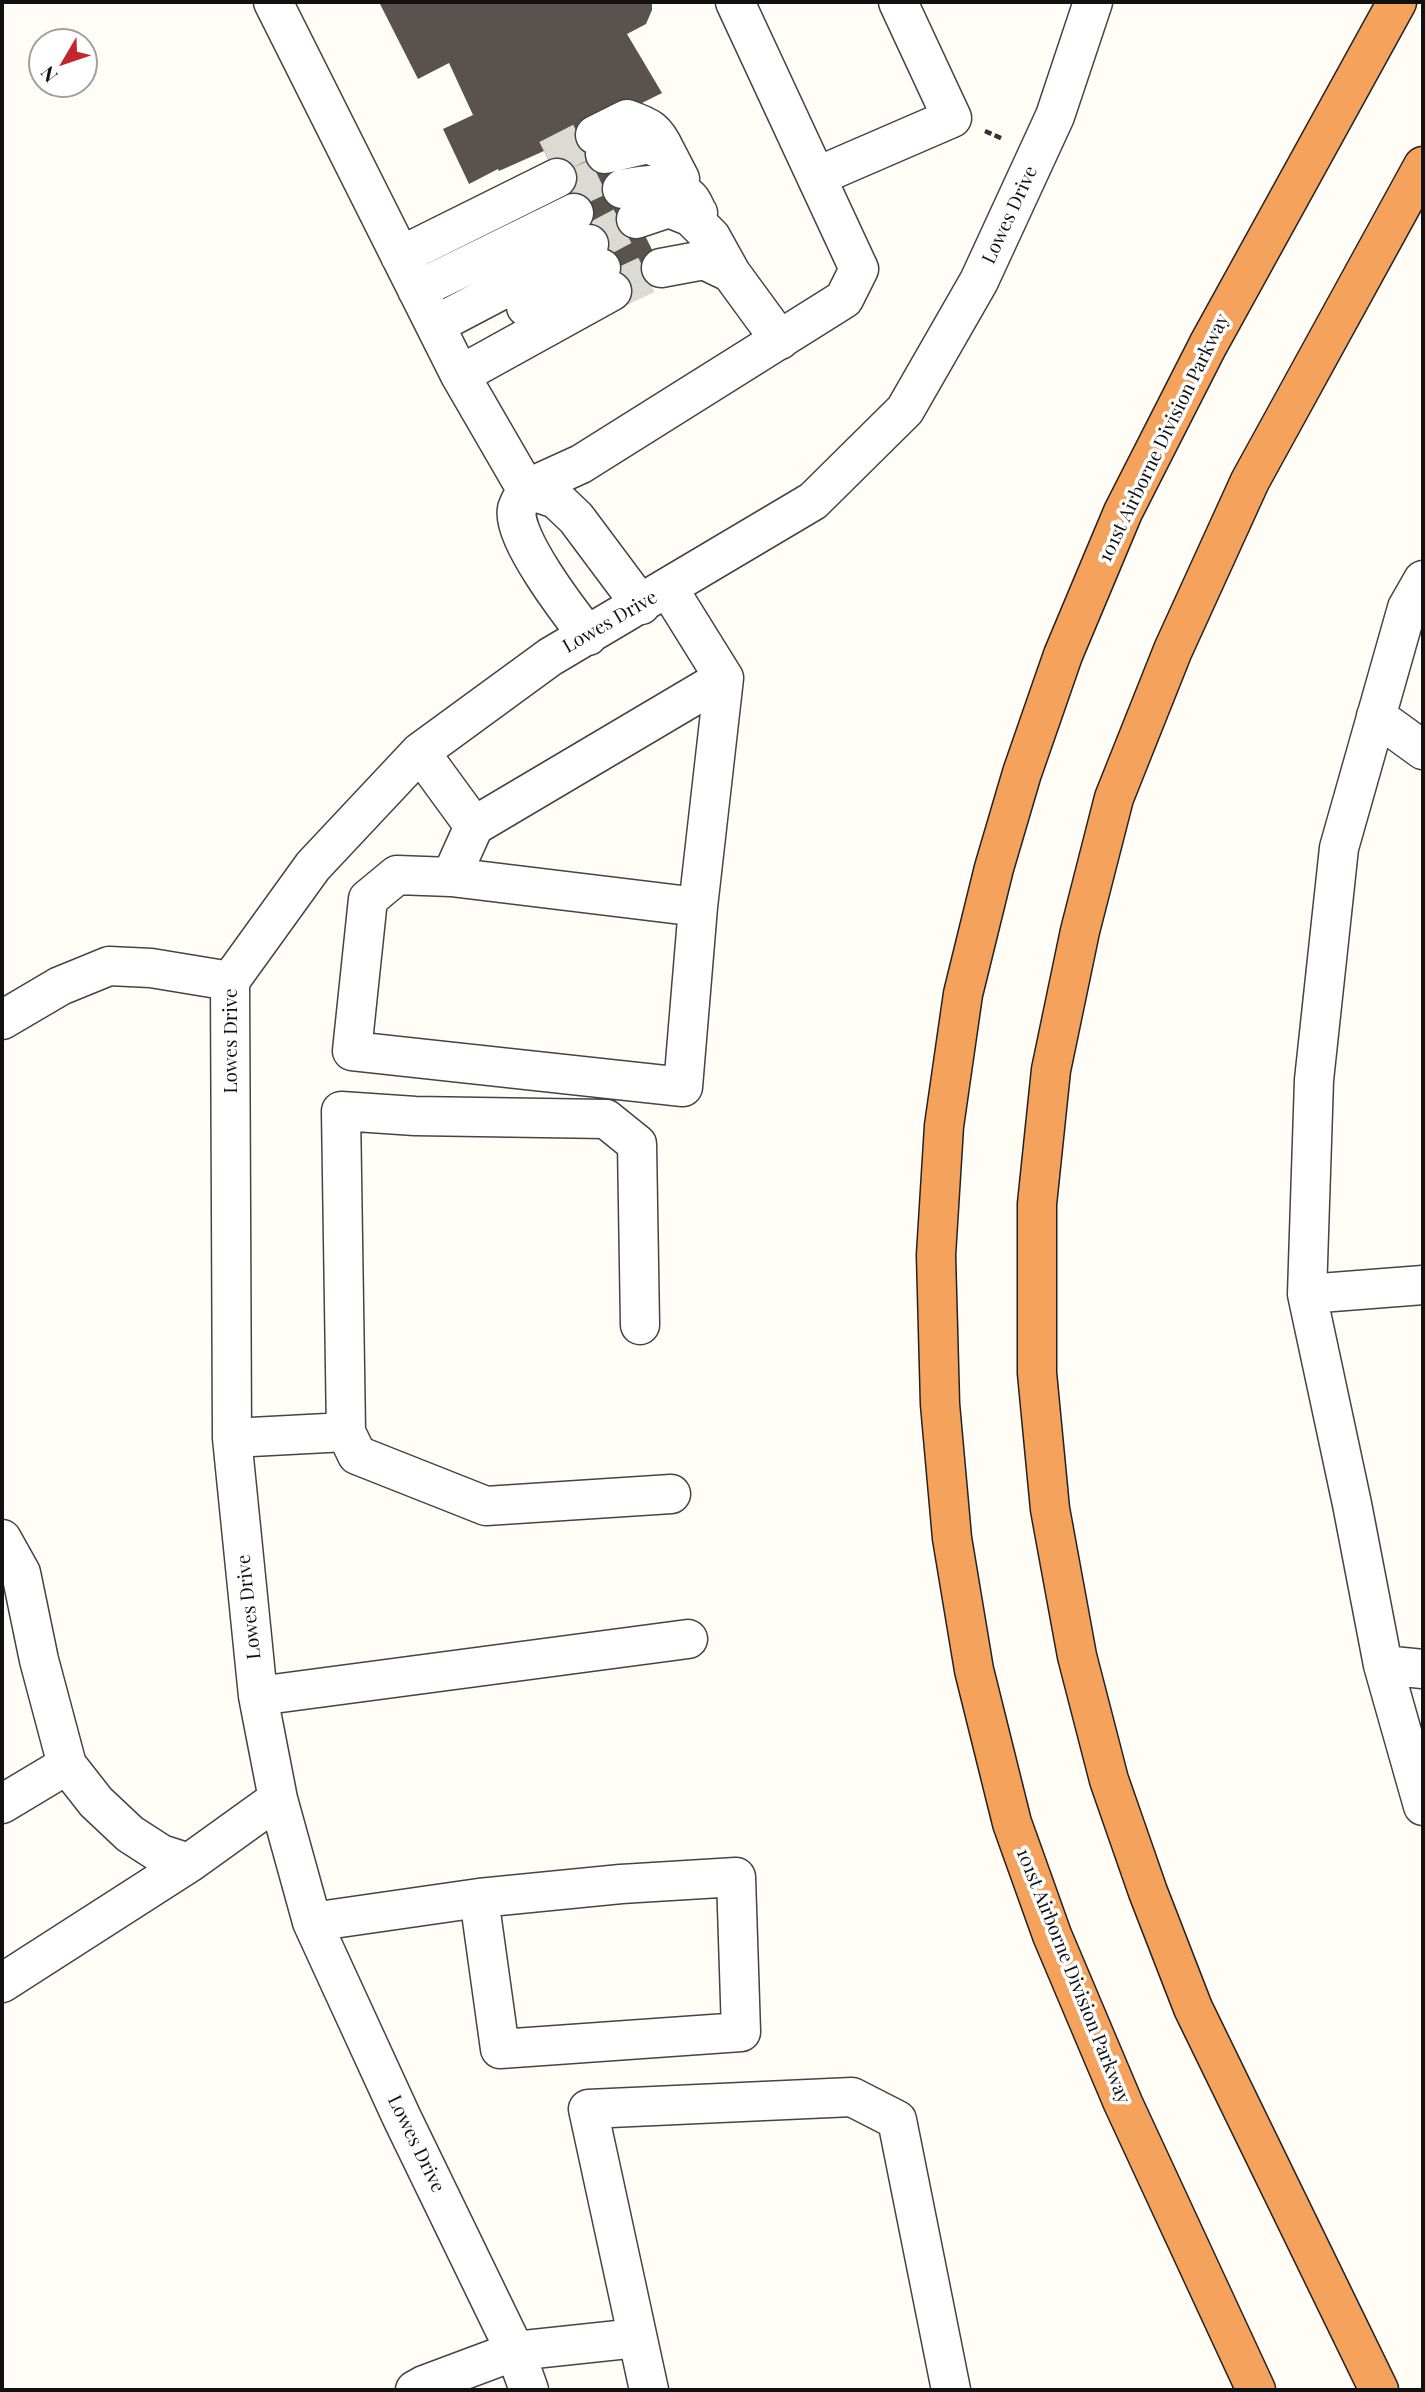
<!DOCTYPE html>
<style>
body{margin:0}
#map{position:relative;width:1425px;height:2392px;overflow:hidden;background:#fffdf5;font-family:"Playfair Display",serif}
canvas{display:block}
.frame{position:absolute;inset:0;border:4px solid #111;pointer-events:none}
.north{position:absolute;left:28px;top:28px;width:70px;height:70px;box-sizing:border-box;background:#fff;border:2px solid #a0a0a0;border-radius:50%;rotate:231deg;font-size:19px;font-weight:700;line-height:28px;text-align:center;color:#111}
.north::after{content:'';display:block;margin:auto;width:24px;height:32px;background:#c4262e;clip-path:polygon(50% 0,100% 100%,50% 72%,0 100%)}
</style>
<div id="map">
<canvas width="1425" height="2392"></canvas>
<div class="frame"></div>
<div class="north">N</div>
</div>
<script>
const context = document.querySelector('canvas').getContext('2d');
context.lineJoin = 'round';
function fill(path, color) { context.fillStyle = color; context.fill(path, 'evenodd'); }
function trace(path, color, width, dash) { context.strokeStyle = color; context.lineWidth = width; context.lineCap = dash ? 'butt' : 'round'; context.setLineDash(dash || []); context.stroke(path); }
function drawText(font, color, halo, rows, align = 'center') {
  context.font = font + ' "Playfair Display",serif'; context.lineWidth = 7; context.setLineDash([]); context.textBaseline = 'middle'; context.strokeStyle = halo; context.fillStyle = color; for (const [text, x, y, turn = 0] of rows) {
    context.save(); context.translate(x, y); context.rotate((+turn || 0) * Math.PI / 180); context.textAlign = isNaN(turn) ? turn : align; if (halo) context.strokeText(text, 0, 0); context.fillText(text, 0, 0); context.restore();
  }
}
const building = new Path2D(`
 M 379,2 L 652,2 L 652,10 L 646,24 L 627,34 L 662,93 L 592,128 L 666,278 L 616,300 L 544,151 L 499,171 L 498,169 L 469,184 L 443,129 L 473,115 L 449,63 L 418,79 Z`);
const minorTunnel = new Path2D(`
 M 548,159 L 595,135
 M 564,193 L 613,170
 M 589,244 L 636,219
 M 612,291 L 661,268`);
const path = new Path2D(`
 M 985,131 L 1003,139`);
const minor = new Path2D(`
 M 273,2 L 460,375 L 526,489 L 556,499 L 576,518 L 641,605
 M 595,135 L 627,119 C 650,127 656,130 666,152
 M 605,154 L 648,144 L 666,152 L 680,179
 M 818,176 L 952,118 L 898,2
 M 622,189 C 644,185 671,179 689,198 C 693,201 695,209 698,213
 M 636,219 L 669,208 L 691,217 L 711,237 L 731,273
 M 400,256 L 557,178
 M 661,268 L 704,260 L 731,273 L 780,340
 M 417,290 L 574,213
 M 526,307 L 601,268
 M 435,325 L 589,244
 M 460,375 L 612,291
 M 588,636 C 570,613 511,537 517,509 C 519,502 524,495 526,489 L 581,464 L 844,299 L 859,269 L 735,2
 M 1376,716 L 1423,750
 M 420,752 L 474,826 L 724,678 L 668,588
 M 474,826 L 451,877 L 397,875 L 368,899 L 352,1051 L 683,1087 L 698,907 L 724,678
 M 451,877 L 698,907
 M 2,1020 L 60,986 L 109,966 L 151,968 L 230,981
 M 1307,1294 L 1314,1080 L 1339,848 L 1407,608 L 1423,580
 M 346,1432 L 357,1455 L 486,1506 L 671,1494
 M 232,1438 L 346,1432 L 341,1111 L 415,1116 L 606,1119 L 637,1144 L 640,1325
 M 2,1539 L 21,1573 L 39,1660 L 67,1765 L 96,1802 L 130,1834 L 161,1854 L 189,1863
 M 1383,1665 L 1352,1504 L 1307,1294 L 1423,1285
 M 1423,1669 L 1383,1665 L 1423,1806
 M 258,1696 L 688,1639
 M 2,1804 L 67,1765
 M 312,1922 L 479,1898 L 621,1884 L 736,1877 L 741,2032 L 500,2049 L 479,1898
 M 2,1983 L 189,1863 L 278,1799
 M 415,2390 L 424,2385 L 515,2351 L 637,2338
 M 529,2390 L 515,2351 L 402,2118 L 312,1922 L 278,1799 L 258,1696 L 232,1438 L 230,981 L 313,866 L 420,752 L 550,657 L 813,501 L 905,410 L 979,281 L 1038,153 L 1055,116 L 1093,2
 M 649,2390 L 588,2109 L 852,2097 L 897,2120 L 951,2390`);
const highway = new Path2D(`
 M 1256,2390 L 1123,2103 L 1052,1935 L 1012,1823 L 974,1670 L 952,1538 L 940,1404 L 936,1255 L 944,1126 L 963,994 L 994,868 L 1022,773 L 1063,655 L 1123,512 L 1208,345 L 1397,2
 M 1379,2390 L 1193,2008 L 1148,1892 L 1109,1780 L 1077,1656 L 1050,1509 L 1037,1373 L 1037,1204 L 1051,1070 L 1080,931 L 1114,798 L 1173,650 L 1250,481 L 1423,166`);
const streetNames = [
 ["Lowes Drive",1010,215,-65],
 ["101st Airborne Division Parkway",1164,438,-64],
 ["Lowes Drive",610,622,-30],
 ["Lowes Drive",231,1041,-90],
 ["Lowes Drive",249,1607,-96],
 ["101st Airborne Division Parkway",1073,1976,68],
 ["Lowes Drive",416,2144,64]
];
fill(building, '#5a524d');
trace(minorTunnel, '#dbdad3', 38, [38, 19]);
trace(minor, '#444', 41);
trace(highway, '#222', 41);
trace(path, '#333', 4.5, [7, 3.5]);
trace(minor, '#fff', 38);
trace(highway, '#f5a25d', 38);
drawText('19px', '#111', '#fff', streetNames);
</script>
